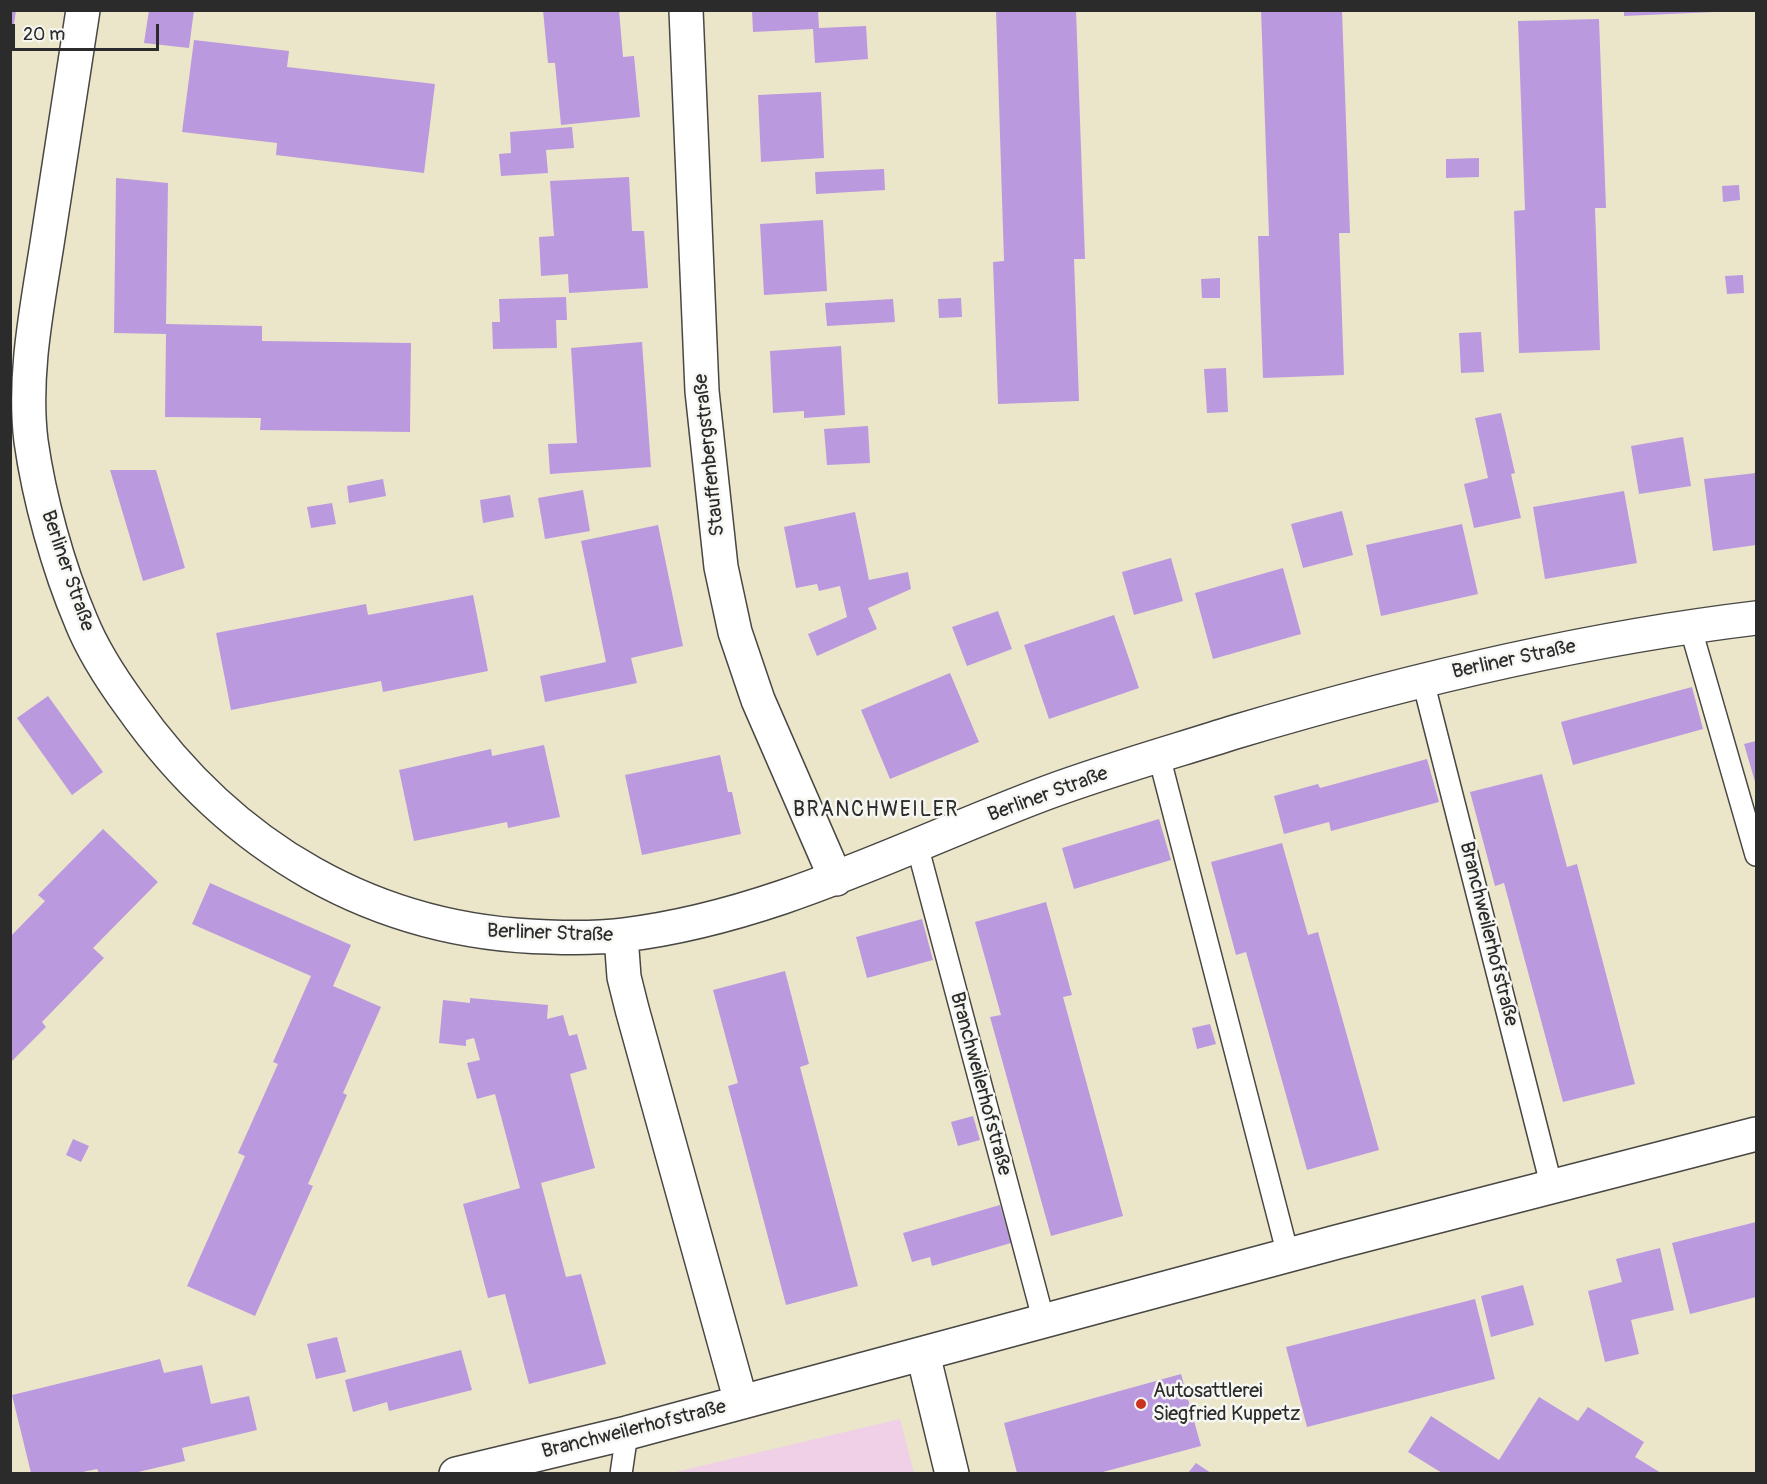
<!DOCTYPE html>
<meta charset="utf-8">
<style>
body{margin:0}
#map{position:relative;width:1767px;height:1484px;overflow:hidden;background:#ebe6ca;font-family:Pangolin,sans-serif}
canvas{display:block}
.frame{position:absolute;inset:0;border:12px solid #2b2b2b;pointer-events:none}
.scale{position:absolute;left:12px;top:24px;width:147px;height:27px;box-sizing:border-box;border:3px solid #2b2b2b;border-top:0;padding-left:8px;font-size:18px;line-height:21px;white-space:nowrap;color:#2b2b2b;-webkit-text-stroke:4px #f6f6f2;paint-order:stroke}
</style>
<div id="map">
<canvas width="1767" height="1484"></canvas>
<div class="frame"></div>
<div class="scale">20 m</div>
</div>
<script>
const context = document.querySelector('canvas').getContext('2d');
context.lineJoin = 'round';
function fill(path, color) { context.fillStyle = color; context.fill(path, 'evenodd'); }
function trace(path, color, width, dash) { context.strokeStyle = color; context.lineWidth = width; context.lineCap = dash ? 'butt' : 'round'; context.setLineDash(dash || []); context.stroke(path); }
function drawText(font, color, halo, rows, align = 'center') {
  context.font = font + ' Pangolin,sans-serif'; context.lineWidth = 5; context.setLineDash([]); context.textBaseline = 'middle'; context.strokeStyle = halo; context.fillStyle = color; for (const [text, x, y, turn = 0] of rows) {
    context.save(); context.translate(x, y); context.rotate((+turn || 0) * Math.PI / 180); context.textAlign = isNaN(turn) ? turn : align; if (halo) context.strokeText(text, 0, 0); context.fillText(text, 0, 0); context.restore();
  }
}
const built = new Path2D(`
 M 900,1419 L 914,1473 L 671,1473 Z`);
const building = new Path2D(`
 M 10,10 L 16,10 L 12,39 L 10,39 Z
 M 149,10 L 194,10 L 189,48 L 144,43 Z
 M 543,10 L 619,10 L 623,57 L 634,56 L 640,117 L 561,125 L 555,63 L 548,63 Z
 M 752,10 L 818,10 L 819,28 L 866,26 L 868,59 L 815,63 L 813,29 L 753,32 Z
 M 996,10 L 1076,10 L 1085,259 L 1074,259 L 1079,401 L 998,404 L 993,262 L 1004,261 Z
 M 1261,10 L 1342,10 L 1350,233 L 1339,233 L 1344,375 L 1263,378 L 1258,236 L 1269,236 Z
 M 1624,10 L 1715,10 L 1715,12 L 1624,16 Z
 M 1599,19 L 1606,208 L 1595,208 L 1600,350 L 1519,353 L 1514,211 L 1525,210 L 1518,21 Z
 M 194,40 L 289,51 L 287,67 L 435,84 L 424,173 L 276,155 L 277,143 L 182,132 Z
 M 821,92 L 824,158 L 761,162 L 758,95 Z
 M 572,127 L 574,148 L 546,150 L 548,173 L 501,176 L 499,154 L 511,153 L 510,132 Z
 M 1479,158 L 1479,177 L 1446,178 L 1446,159 Z
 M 884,169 L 885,190 L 816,194 L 815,172 Z
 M 629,177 L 632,231 L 644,231 L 648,288 L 569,293 L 568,274 L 541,276 L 539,237 L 554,236 L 550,181 Z
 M 116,178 L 168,183 L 166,324 L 262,326 L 262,341 L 411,343 L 410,432 L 260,430 L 261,418 L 165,417 L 166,334 L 114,333 Z
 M 1739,185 L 1740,200 L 1723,202 L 1722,186 Z
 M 823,220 L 827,291 L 764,295 L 760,224 Z
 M 1743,275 L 1744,293 L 1727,294 L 1725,276 Z
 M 1220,278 L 1220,298 L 1202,298 L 1201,279 Z
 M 566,297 L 567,320 L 556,320 L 557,348 L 493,349 L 492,322 L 500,322 L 499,299 Z
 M 961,298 L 962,317 L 939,318 L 938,299 Z
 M 893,299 L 895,322 L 827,326 L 825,303 Z
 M 1481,332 L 1484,372 L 1461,373 L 1459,333 Z
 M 642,342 L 651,467 L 550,474 L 548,444 L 577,443 L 571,348 Z
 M 841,346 L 845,415 L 804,418 L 804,411 L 773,413 L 770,351 Z
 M 1226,368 L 1228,412 L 1207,413 L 1204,369 Z
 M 1501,413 L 1515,473 L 1511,474 L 1521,518 L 1474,528 L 1464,484 L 1488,478 L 1475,418 Z
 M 868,426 L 870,463 L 827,465 L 824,429 Z
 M 1683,437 L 1691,486 L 1639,494 L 1631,446 Z
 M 110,470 L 156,470 L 185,568 L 143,581 Z
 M 1756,473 L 1756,545 L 1713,551 L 1704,479 Z
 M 383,479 L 386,496 L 349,503 L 347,486 Z
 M 583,490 L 590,531 L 545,539 L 538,498 Z
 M 1624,491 L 1637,563 L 1545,579 L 1533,507 Z
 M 510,495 L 514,517 L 483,523 L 480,500 Z
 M 332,503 L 336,524 L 311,528 L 307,507 Z
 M 1342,511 L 1353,555 L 1303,568 L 1291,524 Z
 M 855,512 L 869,580 L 908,572 L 911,589 L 868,608 L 877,629 L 817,656 L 808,634 L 847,617 L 840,586 L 819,591 L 817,584 L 796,588 L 784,527 Z
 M 1462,524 L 1478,594 L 1381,616 L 1366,545 Z
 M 658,525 L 683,646 L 631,658 L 637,683 L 545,702 L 540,676 L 606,662 L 581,541 Z
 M 1171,558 L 1183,601 L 1134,615 L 1122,572 Z
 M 1283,568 L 1301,634 L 1213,659 L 1195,593 Z
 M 473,595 L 488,671 L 383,692 L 381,681 L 231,710 L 216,633 L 366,604 L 368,615 Z
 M 998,611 L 1012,649 L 967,666 L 952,627 Z
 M 1114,615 L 1139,688 L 1049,719 L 1024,645 Z
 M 950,673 L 979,742 L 890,779 L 861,710 Z
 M 1692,687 L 1703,729 L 1573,765 L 1561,722 Z
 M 48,696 L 103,772 L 72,795 L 17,718 Z
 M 1756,741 L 1756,785 L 1744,744 Z
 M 544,745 L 560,817 L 508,828 L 507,822 L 414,841 L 399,770 L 491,749 L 492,756 Z
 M 720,755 L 728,792 L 732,792 L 741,834 L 642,855 L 625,775 Z
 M 1427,759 L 1439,802 L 1331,831 L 1329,822 L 1284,834 L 1274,796 L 1318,784 L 1320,788 Z
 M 1542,774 L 1567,867 L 1577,864 L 1635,1084 L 1563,1102 L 1504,883 L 1495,886 L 1470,792 Z
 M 1159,819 L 1171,860 L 1074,889 L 1062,848 Z
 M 103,829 L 158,882 L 93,948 L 104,958 L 42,1022 L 46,1027 L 10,1063 L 10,937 L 45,901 L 38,895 Z
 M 1282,843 L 1308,935 L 1318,932 L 1379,1150 L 1307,1170 L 1246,952 L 1236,955 L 1211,862 Z
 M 210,883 L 351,945 L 333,986 L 381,1007 L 343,1093 L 347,1095 L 308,1184 L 313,1186 L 255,1316 L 187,1286 L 245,1156 L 238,1153 L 278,1064 L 273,1062 L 311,976 L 192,924 Z
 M 1046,902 L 1072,995 L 1063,997 L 1123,1216 L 1051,1236 L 990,1017 L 1001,1015 L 975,922 Z
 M 922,919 L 933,960 L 867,978 L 856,937 Z
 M 785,971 L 809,1064 L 800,1067 L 858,1286 L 786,1305 L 728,1086 L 738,1083 L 713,990 Z
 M 470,998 L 548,1005 L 547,1019 L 563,1015 L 569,1036 L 577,1034 L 587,1069 L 570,1074 L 595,1168 L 541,1183 L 566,1277 L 581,1274 L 606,1364 L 529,1384 L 505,1294 L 488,1298 L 463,1204 L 520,1188 L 495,1094 L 477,1099 L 467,1063 L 480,1060 L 474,1038 L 466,1040 L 466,1046 L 439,1043 L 443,1000 L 470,1003 Z
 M 1210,1024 L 1216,1044 L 1197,1049 L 1192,1028 Z
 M 973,1116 L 980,1140 L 958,1146 L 951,1122 Z
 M 73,1139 L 89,1146 L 81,1162 L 66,1155 Z
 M 1000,1205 L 1011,1243 L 932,1266 L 930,1257 L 912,1262 L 903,1233 Z
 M 1756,1222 L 1756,1297 L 1690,1314 L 1672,1243 Z
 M 1660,1248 L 1674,1310 L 1631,1320 L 1639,1354 L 1605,1362 L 1588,1291 L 1622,1282 L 1616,1259 Z
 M 1523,1285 L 1534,1325 L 1491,1337 L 1481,1296 Z
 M 1475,1299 L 1495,1379 L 1307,1427 L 1286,1347 Z
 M 337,1337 L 346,1372 L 316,1379 L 307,1344 Z
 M 461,1350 L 472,1390 L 389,1411 L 387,1402 L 353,1412 L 345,1380 Z
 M 160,1359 L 164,1373 L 202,1365 L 211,1404 L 249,1396 L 257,1430 L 182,1448 L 185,1461 L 134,1473 L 99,1473 L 97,1469 L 78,1473 L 31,1473 L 12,1395 Z
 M 1181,1374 L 1201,1446 L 1099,1473 L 1017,1473 L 1004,1423 Z
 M 1539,1397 L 1578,1421 L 1588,1407 L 1644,1442 L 1635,1457 L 1661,1473 L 1442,1473 L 1408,1452 L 1431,1416 L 1499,1460 Z
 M 1196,1463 L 1211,1473 L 1188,1473 Z`);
const lane = new Path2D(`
 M 1690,626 L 1756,855
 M 1423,681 L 1552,1188
 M 1159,756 L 1288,1255
 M 917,845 L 1044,1322
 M 621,1474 L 627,1433`);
const street = new Path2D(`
 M 83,10 C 71,88 59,166 47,244 C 37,308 23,376 31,441 C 39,498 58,567 81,621 C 93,651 112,680 131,706 C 231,848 374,933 549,937 C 574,938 599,938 623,935 C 773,917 907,845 1046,793 C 1108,770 1172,752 1235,732 C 1406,681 1580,639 1756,618
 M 686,10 L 702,391 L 721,567 L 735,632 L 758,700 L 836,879
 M 621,936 L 624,977 L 632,1009 L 741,1402
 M 923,1354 L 952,1474
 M 456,1474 L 627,1433 L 1337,1242 L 1756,1134`);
const markers = [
 [1141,1404,6,"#c8321e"]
];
const streetNames = [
 ["Stauffenbergstraße",710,455,-96],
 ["Berliner Straße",67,571,71],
 ["Berliner Straße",1514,660,-12],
 ["Berliner Straße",1048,795,-20],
 ["Berliner Straße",550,934,2],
 ["Branchweilerhofstraße",1488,934,76],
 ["Branchweilerhofstraße",980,1084,75],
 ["Branchweilerhofstraße",634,1430,-14]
];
const poiNames = [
 ["Autosattlerei",1153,1392],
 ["Siegfried Kuppetz",1153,1415]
];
const neighbourhoodNames = [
 ["BRANCHWEILER",876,811]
];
fill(built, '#efd0e6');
fill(building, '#bb99de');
trace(lane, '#484743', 24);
trace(street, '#484743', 36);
trace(lane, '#fff', 21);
trace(street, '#fff', 33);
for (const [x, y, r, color] of markers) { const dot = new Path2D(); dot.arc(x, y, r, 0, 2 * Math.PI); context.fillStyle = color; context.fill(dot); trace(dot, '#f6f6f2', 2); }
drawText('20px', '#2b2b2b', '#f6f6f2', streetNames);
drawText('20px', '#2b2b2b', '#f6f6f2', poiNames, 'left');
context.letterSpacing = '1.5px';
drawText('21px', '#2b2b2b', '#f6f6f2', neighbourhoodNames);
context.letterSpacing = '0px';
</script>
